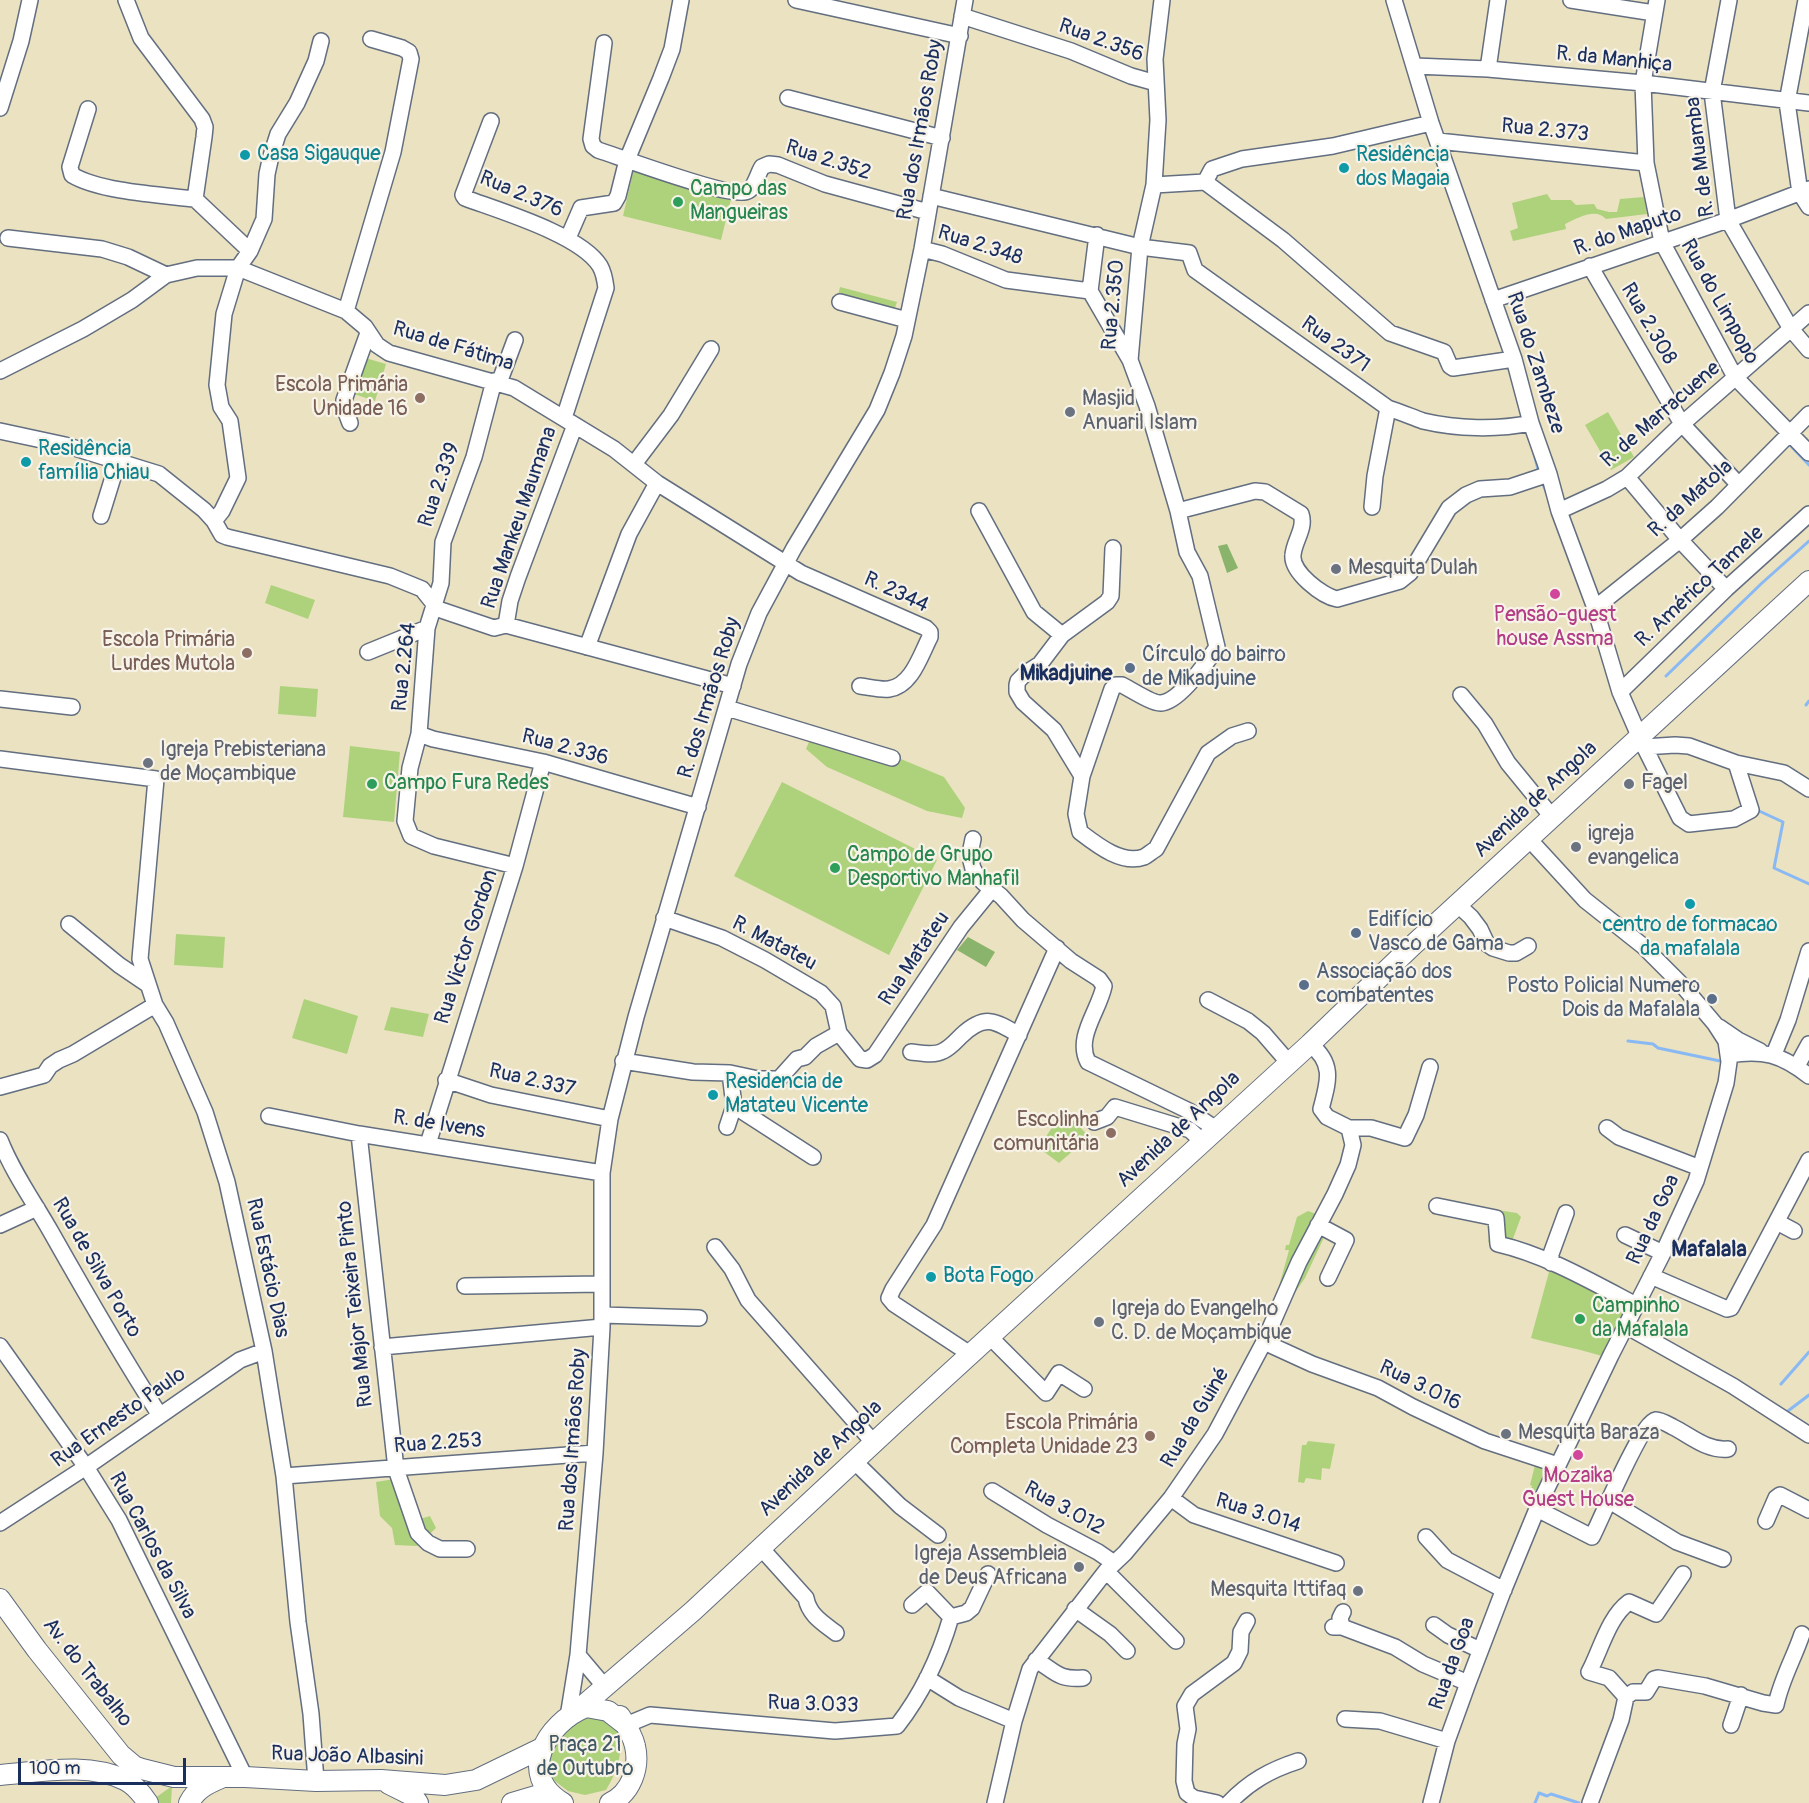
<!DOCTYPE html>
<meta charset="utf-8">
<style>
body{margin:0}
#map{position:relative;width:1809px;height:1803px;overflow:hidden;background:#eae2c0;font-family:Pangolin,sans-serif}
canvas{display:block}
.scale{position:absolute;left:18px;top:1758px;width:168px;height:27px;box-sizing:border-box;border:3px solid #1b2f5e;border-top:0;padding-left:8px;font-size:18px;line-height:21px;white-space:nowrap;color:#1b2f5e;-webkit-text-stroke:4px #f7f3e8;paint-order:stroke}
</style>
<div id="map">
<canvas width="1809" height="1803"></canvas>
<div class="scale">100 m</div>
</div>
<script>
const context = document.querySelector('canvas').getContext('2d');
context.lineJoin = 'round';
function fill(path, color) { context.fillStyle = color; context.fill(path, 'evenodd'); }
function trace(path, color, width, dash) { context.strokeStyle = color; context.lineWidth = width; context.lineCap = dash ? 'butt' : 'round'; context.setLineDash(dash || []); context.stroke(path); }
function drawText(font, color, halo, rows, align = 'center') {
  context.font = font + ' Pangolin,sans-serif'; context.lineWidth = 4.5; context.setLineDash([]); context.textBaseline = 'middle'; context.strokeStyle = halo; context.fillStyle = color; for (const [text, x, y, turn = 0] of rows) {
    context.save(); context.translate(x, y); context.rotate((+turn || 0) * Math.PI / 180); context.textAlign = isNaN(turn) ? turn : align; if (halo) context.strokeText(text, 0, 0); context.fillText(text, 0, 0); context.restore();
  }
}
const green = new Path2D(`
 M 635,164 L 734,187 L 721,240 L 623,216 Z
 M 1547,194 L 1551,200 L 1571,200 L 1576,205 L 1594,204 L 1597,209 L 1609,212 L 1617,212 L 1620,199 L 1644,197 L 1647,214 L 1606,219 C 1596,207 1577,218 1565,224 L 1566,229 L 1513,241 L 1510,231 L 1518,228 L 1512,203 Z
 M 840,287 L 897,302 L 890,322 L 835,308 Z
 M 362,357 L 386,364 L 375,401 L 351,393 Z
 M 1608,412 L 1634,457 L 1611,470 L 1585,425 Z
 M 271,585 L 315,600 L 308,619 L 265,603 Z
 M 280,686 L 318,689 L 316,717 L 278,714 Z
 M 813,732 L 841,734 L 944,777 L 965,808 L 962,818 L 927,811 L 827,767 L 806,749 Z
 M 350,746 L 400,752 L 394,822 L 343,817 Z
 M 782,782 L 937,860 L 889,955 L 734,876 Z
 M 176,934 L 225,937 L 223,968 L 174,965 Z
 M 304,999 L 358,1016 L 347,1054 L 292,1038 Z
 M 391,1007 L 429,1014 L 423,1037 L 384,1030 Z
 M 1063,1120 L 1075,1121 L 1089,1137 L 1059,1163 L 1043,1151 L 1048,1140 L 1045,1138 L 1055,1123 Z
 M 1471,1206 L 1517,1213 L 1521,1217 L 1511,1244 L 1488,1242 L 1493,1223 Z
 M 1308,1211 L 1325,1217 L 1327,1231 L 1305,1278 L 1296,1291 L 1279,1286 L 1288,1254 L 1289,1250 L 1285,1250 L 1286,1245 L 1289,1245 L 1297,1217 Z
 M 1552,1261 L 1586,1271 L 1620,1286 L 1619,1290 L 1632,1300 L 1605,1357 C 1581,1349 1556,1345 1531,1338 Z
 M 1308,1441 L 1335,1444 L 1330,1469 L 1322,1468 L 1321,1480 L 1306,1478 L 1304,1483 L 1298,1482 L 1302,1445 L 1306,1445 Z
 M 1536,1461 L 1552,1467 L 1535,1506 L 1525,1503 L 1532,1486 L 1530,1485 Z
 M 394,1479 L 410,1522 L 430,1516 L 436,1528 L 417,1546 L 395,1545 L 392,1528 L 380,1516 L 376,1482 Z
 M 589,1712 L 620,1726 C 622,1753 620,1767 606,1790 L 585,1795 L 568,1791 L 551,1778 L 547,1763 L 557,1740 L 566,1729 Z
 M 172,1786 L 171,1803 L 148,1803 Z`);
const forest = new Path2D(`
 M 1227,544 L 1238,568 L 1227,573 L 1218,546 Z
 M 968,937 L 995,952 L 986,967 L 957,950 Z`);
const stream = new Path2D(`
 M 1788,443 L 1809,465
 M 1532,446 L 1538,469
 M 1542,482 L 1547,494
 M 1666,676 L 1762,583 L 1809,541
 M 1806,705 L 1809,701
 M 1757,810 L 1783,822 L 1774,868 L 1809,884
 M 1628,1041 L 1653,1044 L 1658,1048 L 1720,1061
 M 1781,1384 L 1809,1352
 M 1784,1414 L 1809,1395
 M 1535,1803 L 1539,1793 L 1547,1796 L 1551,1794 L 1579,1803`);
const minor = new Path2D(`
 M 126,0 L 141,38 L 202,119 L 205,127 L 204,137 L 195,199
 M 796,0 L 960,36
 M 1394,0 L 1431,123 L 1514,359 L 1531,423 L 1549,474 L 1559,511 L 1595,608 L 1620,692 L 1640,738 L 1680,818 L 1689,824 L 1734,819 L 1751,810 L 1736,763
 M 1571,0 L 1654,13
 M 1657,0 L 1643,83 L 1646,163 L 1662,242 L 1735,377 L 1809,453
 M 1729,0 L 1712,92 L 1728,220 L 1791,329 L 1809,350
 M 1806,0 L 1787,102 L 1800,193 L 1809,207
 M 962,16 L 1071,51 L 1131,76 L 1156,83
 M 604,43 L 591,139 L 593,146 L 598,150 C 620,157 734,200 748,191 C 755,187 758,173 762,167 L 769,164 L 778,165 L 825,184 L 928,212
 M 1415,66 L 1488,69 L 1643,83 L 1809,103
 M 1488,69 L 1498,0
 M 788,98 L 942,138
 M 0,108 L 21,41 L 30,0
 M 88,109 L 70,167 L 72,175 C 101,192 161,195 195,199
 M 491,121 L 463,195 L 465,198 C 500,211 581,235 600,266 C 604,273 605,280 606,288 L 564,418
 M 1438,141 L 1646,163
 M 1205,182 L 1283,240 L 1390,333 L 1444,352 L 1450,366 L 1453,368 L 1514,359
 M 1205,182 L 1212,169 L 1242,159 L 1333,146 L 1431,123
 M 1154,185 L 1205,182
 M 931,196 L 1140,247 L 1189,253 L 1195,270 L 1388,408 C 1400,412 1412,417 1423,421 C 1457,429 1497,430 1531,423
 M 195,199 L 250,251
 M 8,238 L 102,249 L 128,257 L 166,275
 M 568,238 L 581,208 L 614,203 L 618,196 L 627,160 L 661,78 L 672,49 L 681,0
 M 922,249 L 942,254 L 1006,280 L 1090,291
 M 1590,266 L 1682,424 L 1739,485
 M 1090,291 L 1130,360
 M 1090,291 L 1097,235
 M 1493,300 L 1728,220 L 1809,189
 M 840,302 L 907,320
 M 346,311 L 393,152 L 411,59 L 409,52 L 402,48 L 371,39
 M 0,371 L 83,329 L 132,300 L 166,275 L 197,268 L 238,268 L 346,311 L 365,327 L 377,345 L 389,353 L 514,388 L 614,449 L 657,483 L 801,573 L 926,628 L 930,632 L 930,637 C 921,654 912,686 889,689 C 880,690 869,687 860,686
 M 494,381 L 474,457 L 443,542 L 441,583 L 427,628 L 419,734 L 410,768 L 405,821 L 411,836 L 434,846 L 515,866
 M 499,383 L 515,340
 M 350,423 L 344,407 L 344,400 L 368,333
 M 0,431 L 65,445 L 159,474 L 204,510 L 214,521 L 222,535 L 227,537 L 390,576 L 422,589 L 438,609 L 494,628 L 506,625 L 733,686
 M 634,464 L 671,415 L 711,349
 M 1627,477 L 1680,540 L 1726,589
 M 1372,507 L 1375,476 L 1388,408
 M 979,511 L 1034,612 L 1062,635
 M 1178,511 L 1255,491 L 1265,492 L 1301,514 C 1306,528 1294,541 1293,555 C 1291,572 1322,596 1337,599 L 1400,581 L 1410,573 L 1449,508 L 1466,495 L 1480,489 L 1510,487 L 1549,474
 M 1559,511 L 1607,489 L 1627,477 L 1682,424 L 1809,313
 M 101,516 L 118,461
 M 214,521 L 222,511 L 238,478 L 230,421 L 221,407 L 217,385 L 224,314 L 238,268 L 250,251 L 264,219 L 267,174 L 271,156 L 278,134 L 297,103 L 316,61 L 321,41
 M 1113,548 L 1111,596 L 1107,602 L 1062,635 L 1040,664 L 1026,673 L 1018,681 L 1017,685 L 1017,692 L 1023,702 L 1054,730 L 1082,776 L 1076,814 L 1080,832 C 1097,845 1122,865 1144,857 C 1148,855 1152,851 1156,849 L 1208,753 L 1232,736 L 1248,731
 M 1595,608 L 1680,540 L 1717,507 L 1809,414
 M 506,625 L 510,601 L 518,577 L 575,425
 M 587,647 L 629,534 L 657,483
 M 368,652 L 427,628
 M 1620,692 L 1726,589 L 1809,514
 M 1461,695 L 1485,724 L 1508,763 L 1553,818
 M 0,699 L 72,707
 M 727,708 L 892,758
 M 419,734 L 433,739 L 543,762 L 698,807
 M 1644,747 L 1675,745 L 1689,746 L 1736,763 L 1784,773 L 1809,789
 M 0,759 L 156,779 L 140,959 L 155,1005 L 166,1023 L 205,1112 L 227,1182 L 264,1351 L 284,1476 L 298,1622 L 311,1714 L 316,1781
 M 1082,776 L 1112,689 L 1116,685 L 1122,685 C 1130,689 1153,704 1161,703 C 1179,702 1207,662 1217,647 L 1200,576 L 1187,552 L 1178,511 L 1147,406 L 1130,360 L 1140,247 L 1154,185 L 1158,120 L 1155,59 L 1162,0
 M 973,839 C 967,862 972,876 992,889
 M 1458,905 L 1471,917 L 1480,929 L 1487,944 L 1493,948 L 1509,953 L 1516,953 L 1528,946
 M 664,918 L 722,938 L 765,960 L 821,993 L 833,1006 L 839,1033 L 860,1059 L 867,1060 L 875,1055 L 961,927 L 992,889 L 1001,896 L 1023,920 L 1071,961 L 1099,979 L 1104,986 C 1099,1011 1075,1037 1088,1062 L 1189,1111 L 1216,1129
 M 69,924 L 119,965 L 147,984
 M 1208,1000 L 1248,1021 L 1263,1033 L 1289,1063
 M 1719,1027 L 1738,1040 L 1760,1051
 M 911,1052 C 921,1053 934,1056 943,1051 C 950,1048 956,1041 961,1036 C 984,1014 994,1020 1019,1035
 M 1774,1054 L 1788,1020 L 1809,951
 M 1729,1055 C 1763,1049 1782,1055 1809,1076
 M 623,1061 L 693,1072 L 730,1073 L 758,1079 L 779,1079 L 797,1059 L 805,1057 L 816,1046 L 839,1033
 M 1797,1066 L 1809,1044
 M 446,1080 L 491,1095 L 610,1119
 M 0,1087 L 44,1075 L 50,1066 L 59,1060 L 73,1054 L 155,1005
 M 734,1106 L 813,1157
 M 269,1116 L 359,1134 L 602,1173
 M 1094,1122 L 1107,1117 L 1115,1107 L 1190,1130 L 1203,1142
 M 727,1127 L 734,1106 L 730,1073
 M 1349,1128 L 1371,1128 L 1405,1138 L 1416,1115 L 1430,1067
 M 1607,1128 L 1619,1137 L 1700,1168
 M 359,1134 L 396,1469 L 418,1533 L 428,1543 L 440,1549 L 467,1549
 M 0,1140 C 13,1173 34,1202 51,1232 C 86,1294 121,1355 159,1414
 M 428,1144 L 515,866 L 543,762
 M 1437,1206 L 1496,1218 L 1498,1244 C 1546,1255 1592,1282 1636,1305
 M 1777,1222 L 1794,1231
 M 0,1225 L 37,1208
 M 1318,1225 L 1346,1240 L 1328,1278
 M 1625,1235 L 1663,1253
 M 715,1247 L 732,1269 L 748,1300 L 874,1443
 M 1551,1263 L 1551,1254 L 1566,1213
 M 1651,1276 L 1727,1309 L 1731,1308 L 1809,1160
 M 465,1286 L 602,1284
 M 602,1315 L 699,1318
 M 1626,1326 L 1733,1386 L 1809,1435
 M 990,1337 L 1046,1393 L 1059,1373 L 1084,1389
 M 1264,1342 L 1312,1364 L 1378,1388 L 1413,1407 L 1485,1441 L 1558,1465
 M 0,1346 L 86,1467 L 119,1520 L 245,1777
 M 382,1347 L 602,1327
 M 970,1354 L 894,1304 L 889,1298 L 893,1289 L 934,1225 L 1057,948
 M 854,1461 L 900,1506 L 938,1535
 M 284,1476 L 595,1453
 M 992,1491 L 1047,1525 L 1098,1552 L 1114,1563
 M 1171,1498 L 1194,1515 L 1336,1563
 M 1608,1500 L 1677,1542 L 1723,1559
 M 1537,1509 L 1592,1537 C 1601,1520 1641,1422 1656,1420 C 1661,1420 1669,1425 1673,1427 C 1691,1436 1707,1451 1728,1449
 M 1766,1521 L 1776,1498 L 1780,1495 L 1809,1510
 M 0,1523 L 86,1467 L 240,1360 L 264,1351
 M 1426,1537 L 1447,1560 L 1504,1590
 M 761,1548 L 806,1598 C 809,1615 823,1623 836,1633
 M 1106,1571 L 1176,1641
 M 1075,1609 L 1110,1634 L 1127,1651
 M 951,1617 L 966,1613 L 972,1608 L 988,1574
 M 1434,1625 L 1448,1635 L 1480,1650
 M 1333,1627 L 1342,1627 L 1395,1647 L 1423,1664 L 1468,1683
 M 1342,1627 L 1340,1618 L 1343,1612
 M 578,1655 L 605,1687
 M 1036,1660 C 1056,1672 1058,1680 1083,1678
 M 927,1678 L 959,1698 L 1014,1721
 M 1626,1697 L 1609,1678 L 1589,1672 L 1592,1666 C 1602,1645 1610,1616 1629,1602 L 1656,1614 L 1683,1574
 M 568,1717 L 578,1655 L 595,1453 L 602,1327 L 602,1173 L 610,1119 L 636,1017 L 739,664 L 759,613 L 794,548 L 877,410 L 892,373 L 904,336 L 922,249 L 965,0
 M 1345,1719 L 1380,1721 L 1447,1741
 M 626,1725 L 650,1715 L 835,1731 L 897,1726 C 922,1694 940,1655 951,1617 L 927,1592 L 912,1605
 M 1731,1725 L 1741,1695
 M 995,1803 L 1014,1721 L 1030,1669 L 1106,1571 L 1125,1553 L 1171,1498 L 1215,1434 L 1264,1342 L 1299,1262 L 1335,1194 L 1348,1165 L 1353,1145 L 1349,1128 L 1327,1117 L 1321,1109 C 1328,1082 1335,1064 1310,1044
 M 1217,1803 L 1194,1798 L 1187,1793 L 1184,1781 L 1185,1744 L 1188,1729 L 1185,1706 L 1192,1694 L 1234,1663 L 1240,1651 L 1241,1632 L 1247,1621
 M 1229,1803 C 1249,1782 1270,1770 1298,1761
 M 1431,1803 L 1447,1741 L 1468,1683 L 1502,1594 L 1537,1509 L 1611,1355 L 1663,1253 L 1696,1181 L 1726,1083 L 1729,1062 L 1726,1041 L 1715,1024 L 1682,985 L 1643,946 L 1585,900 L 1529,839
 M 1590,1803 L 1621,1720 L 1626,1697 L 1633,1692 L 1646,1692 L 1654,1679 L 1658,1678 L 1705,1686 L 1763,1703 L 1776,1705 C 1781,1680 1794,1658 1802,1634`);
const major = new Path2D(`
 M 0,1599 L 37,1650 L 121,1755 L 134,1766 L 142,1769 L 174,1777 L 245,1777 L 316,1781 L 381,1780 L 445,1785 L 476,1780 L 542,1748
 M 578,1710 L 693,1611 L 894,1424 L 1310,1044 L 1412,946 L 1809,581
 M 0,1775 C 40,1772 88,1762 125,1780 C 135,1785 142,1794 148,1803
 M 389,1784 L 413,1796 L 418,1803
 M 189,1803 C 196,1789 207,1784 221,1778
 M 512,1803 L 549,1792
 M 563,1803 C 516,1775 546,1723 586,1707 L 608,1711 L 626,1725
 M 610,1803 C 631,1793 640,1768 635,1746 C 633,1736 626,1725 620,1716`);
const markers = [
 [245,155,6,"#0f9aa8"],
 [1344,168,6,"#0f9aa8"],
 [678,202,6,"#2e9e5b"],
 [420,398,6,"#8d6e63"],
 [1070,412,6,"#6b7280"],
 [26,462,6,"#0f9aa8"],
 [1336,569,6,"#6b7280"],
 [1555,594,6,"#d1479c"],
 [247,653,6,"#8d6e63"],
 [1130,668,6,"#5c6f8a"],
 [148,763,6,"#6b7280"],
 [372,784,6,"#2e9e5b"],
 [1629,784,6,"#6b7280"],
 [1576,847,6,"#6b7280"],
 [835,868,6,"#2e9e5b"],
 [1690,904,6,"#0f9aa8"],
 [1356,933,6,"#5c6f8a"],
 [1304,985,6,"#5c6f8a"],
 [1712,999,6,"#5c6f8a"],
 [713,1095,6,"#0f9aa8"],
 [1111,1133,6,"#8d6e63"],
 [931,1277,6,"#0f9aa8"],
 [1580,1319,6,"#2e9e5b"],
 [1099,1322,6,"#6b7280"],
 [1506,1434,6,"#6b7280"],
 [1150,1436,6,"#8d6e63"],
 [1578,1455,6,"#d1479c"],
 [1079,1567,6,"#6b7280"],
 [1358,1591,6,"#6b7280"]
];
const streetNames = [
 ["Rua 2.356",1101,41,20],
 ["R. da Manhiça",1614,60,6],
 ["Rua dos Irmãos Roby",921,130,-80],
 ["Rua 2.373",1545,131,6],
 ["R. de Muamba",1701,157,-97],
 ["Rua 2.352",828,161,18],
 ["Rua 2.376",521,195,23],
 ["R. do Maputo",1628,232,-19],
 ["Rua 2.348",980,246,18],
 ["Rua do Limpopo",1719,302,61],
 ["Rua 2.350",1114,305,-85],
 ["Rua 2.308",1648,324,60],
 ["Rua 2371",1335,345,36],
 ["Rua de Fátima",453,347,17],
 ["Rua do Zambeze",1535,363,72],
 ["R. de Marracuene",1661,415,-41],
 ["Rua 2.339",440,485,-71],
 ["R. da Matola",1691,499,-42],
 ["Rua Mankeu Maumana",520,518,-71],
 ["R. Américo Tamele",1700,587,-43],
 ["R. 2344",896,593,25],
 ["Rua 2.264",405,667,-84],
 ["R. dos Irmãos Roby",710,698,-73],
 ["Rua 2.336",565,748,15],
 ["Avenida de Angola",1536,800,-43],
 ["R. Matateu",774,944,28],
 ["Rua Victor Gordon",467,947,-72],
 ["Rua Matateu",915,959,-56],
 ["Rua 2.337",532,1081,13],
 ["R. de Ivens",439,1125,9],
 ["Avenida de Angola",1179,1130,-43],
 ["Rua da Goa",1654,1220,-65],
 ["Rua de Silva Porto",96,1268,60],
 ["Rua Estácio Dias",267,1268,78],
 ["Rua Major Teixeira Pinto",356,1304,-96],
 ["Rua 3.016",1420,1386,26],
 ["Rua Ernesto Paulo",119,1418,-35],
 ["Rua da Guiné",1196,1418,-59],
 ["Rua dos Irmãos Roby",574,1440,-86],
 ["Rua 2.253",438,1444,-4],
 ["Avenida de Angola",821,1459,-43],
 ["Rua 3.012",1064,1509,29],
 ["Rua 3.014",1258,1514,18],
 ["Rua Carlos da Silva",152,1546,62],
 ["Rua da Goa",1453,1664,-70],
 ["Av. do Trabalho",87,1673,52],
 ["Rua 3.033",813,1705,2],
 ["Rua João Albasini",347,1757,2]
];
const cultureNames = [
 ["Casa Sigauque",257,155],
 ["Residência",1356,156],
 ["dos Magaia",1356,180],
 ["Residência",38,450],
 ["família Chiau",38,474],
 ["centro de formacao",1690,926,"center"],
 ["da mafalala",1690,950,"center"],
 ["Residencia de",725,1083],
 ["Matateu Vicente",725,1107],
 ["Bota Fogo",943,1277]
];
const leisureNames = [
 ["Campo das",690,190],
 ["Mangueiras",690,214],
 ["Campo Fura Redes",384,784],
 ["Campo de Grupo",847,856],
 ["Desportivo Manhafil",847,880],
 ["Campinho",1592,1307],
 ["da Mafalala",1592,1331]
];
const educationNames = [
 ["Escola Primária",408,386],
 ["Unidade 16",408,410],
 ["Escola Primária",235,641],
 ["Lurdes Mutola",235,665],
 ["Escolinha",1099,1121],
 ["comunitária",1099,1145],
 ["Escola Primária",1138,1424],
 ["Completa Unidade 23",1138,1448]
];
const worshipNames = [
 ["Masjid",1082,400],
 ["Anuaril Islam",1082,424],
 ["Mesquita Dulah",1348,569],
 ["Igreja Prebisteriana",160,751],
 ["de Moçambique",160,775],
 ["Fagel",1641,784],
 ["igreja",1588,835],
 ["evangelica",1588,859],
 ["Igreja do Evangelho",1111,1310],
 ["C. D. de Moçambique",1111,1334],
 ["Mesquita Baraza",1518,1434],
 ["Igreja Assembleia",1067,1555,"right"],
 ["de Deus Africana",1067,1579,"right"],
 ["Mesquita Ittifaq",1346,1591,"right"]
];
const hotelNames = [
 ["Pensão-guest",1555,616],
 ["house Assma",1555,640],
 ["Mozaika",1578,1477],
 ["Guest House",1578,1501]
];
const serviceNames = [
 ["Círculo do bairro",1142,656],
 ["de Mikadjuine",1142,680],
 ["Edifício",1368,921],
 ["Vasco de Gama",1368,945],
 ["Associação dos",1316,973],
 ["combatentes",1316,997],
 ["Posto Policial Numero",1700,987,"right"],
 ["Dois da Mafalala",1700,1011,"right"]
];
const parkNames = [
 ["Praça 21",585,1746],
 ["de Outubro",585,1770]
];
const neighbourhoodNames = [
 ["Mikadjuine",1066,674],
 ["Mafalala",1709,1250]
];
fill(green, '#aed27c');
fill(forest, '#8ab46c');
trace(stream, '#88b9f4', 3);
trace(minor, '#636e80', 18);
trace(major, '#636e80', 22);
trace(minor, '#fff', 15);
trace(major, '#fff', 20);
for (const [x, y, r, color] of markers) { const dot = new Path2D(); dot.arc(x, y, r, 0, 2 * Math.PI); context.fillStyle = color; context.fill(dot); trace(dot, '#f7f3e8', 2); }
drawText('21px', '#1b2f5e', '#f7f3e8', streetNames);
drawText('21px', '#0d838f', '#f7f3e8', cultureNames, 'left');
drawText('21px', '#27864d', '#f7f3e8', leisureNames, 'left');
drawText('21px', '#785e54', '#f7f3e8', educationNames, 'right');
drawText('21px', '#5b616d', '#f7f3e8', worshipNames, 'left');
drawText('21px', '#b23c85', '#f7f3e8', hotelNames);
drawText('21px', '#4e5e75', '#f7f3e8', serviceNames, 'left');
drawText('21px', '#405866', '#f7f3e8', parkNames);
drawText('bold 22px', '#1b2f5e', '#f7f3e8', neighbourhoodNames);
</script>
